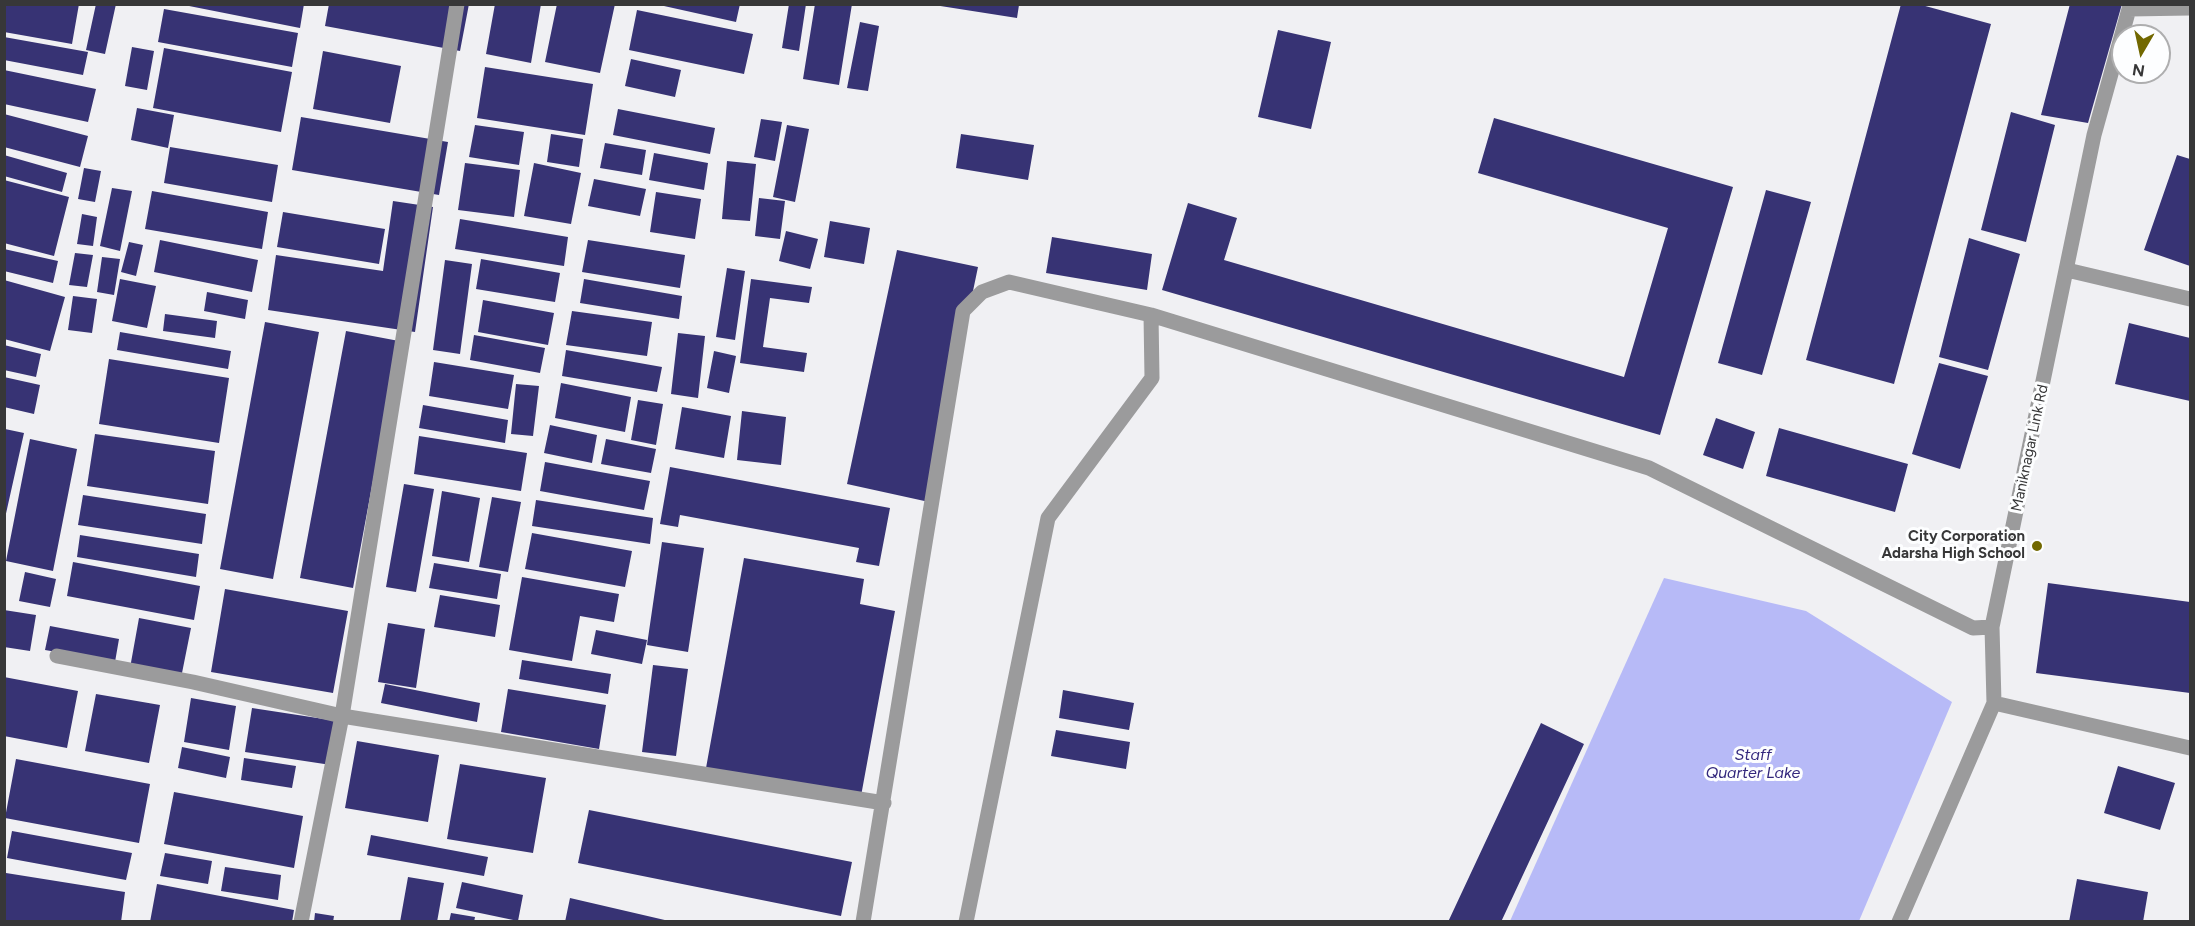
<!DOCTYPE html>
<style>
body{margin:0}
#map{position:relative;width:2195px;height:926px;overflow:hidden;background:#f0f0f3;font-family:Figtree,sans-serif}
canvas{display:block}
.frame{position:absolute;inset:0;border:6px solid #373738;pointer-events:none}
.north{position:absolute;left:2111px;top:24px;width:60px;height:60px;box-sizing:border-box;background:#fdfeff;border:2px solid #aeaeaf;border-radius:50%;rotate:189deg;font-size:16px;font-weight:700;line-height:24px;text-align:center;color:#373738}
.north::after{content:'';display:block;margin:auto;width:21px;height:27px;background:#726800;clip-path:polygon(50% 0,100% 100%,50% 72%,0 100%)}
</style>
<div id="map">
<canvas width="2195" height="926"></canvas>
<div class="frame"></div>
<div class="north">N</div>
</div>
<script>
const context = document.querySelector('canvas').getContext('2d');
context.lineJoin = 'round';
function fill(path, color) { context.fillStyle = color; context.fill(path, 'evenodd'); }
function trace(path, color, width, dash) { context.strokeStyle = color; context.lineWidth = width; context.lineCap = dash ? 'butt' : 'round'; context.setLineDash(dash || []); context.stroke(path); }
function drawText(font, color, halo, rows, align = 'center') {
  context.font = font + ' Figtree,sans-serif'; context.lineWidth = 6; context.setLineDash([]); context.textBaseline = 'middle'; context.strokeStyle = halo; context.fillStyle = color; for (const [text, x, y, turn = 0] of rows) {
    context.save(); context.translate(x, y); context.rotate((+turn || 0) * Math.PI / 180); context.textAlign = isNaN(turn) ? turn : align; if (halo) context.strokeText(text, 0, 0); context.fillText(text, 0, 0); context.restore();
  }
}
const water = new Path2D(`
 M 1664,578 L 1806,611 L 1952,702 L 1859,921 L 1510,921 Z`);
const building = new Path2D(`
 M 4,4 L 79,4 L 72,44 L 4,32 Z
 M 96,4 L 116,4 L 105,54 L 86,50 Z
 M 179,4 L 304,4 L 300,28 Z
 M 329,4 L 469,4 L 460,51 L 325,26 Z
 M 495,4 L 541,4 L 531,63 L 486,54 Z
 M 557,4 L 615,4 L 600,73 L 545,62 Z
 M 655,4 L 740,4 L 736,22 Z
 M 789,4 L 806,4 L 799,51 L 782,48 Z
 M 815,4 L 852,4 L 839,85 L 803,79 Z
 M 1901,4 L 1918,4 L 1991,24 L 1894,384 L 1806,360 Z
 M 2070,4 L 2122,4 L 2088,123 L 2041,115 Z
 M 934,5 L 1019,5 L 1017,18 Z
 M 164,9 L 298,33 L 292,67 L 158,42 Z
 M 637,10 L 753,34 L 744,74 L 629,50 Z
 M 860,22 L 879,26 L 868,91 L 847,88 Z
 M 1278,30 L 1331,42 L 1311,129 L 1258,117 Z
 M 4,37 L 88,52 L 83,75 L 4,60 Z
 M 132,47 L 154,51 L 147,90 L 125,86 Z
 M 164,48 L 292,72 L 281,132 L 153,108 Z
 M 323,51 L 401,66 L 390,123 L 313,109 Z
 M 631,59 L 681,70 L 675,97 L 625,86 Z
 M 485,67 L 593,84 L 585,135 L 477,118 Z
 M 4,70 L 96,89 L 88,122 L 4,104 Z
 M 137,108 L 174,115 L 168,148 L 131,140 Z
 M 618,109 L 715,128 L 710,154 L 613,135 Z
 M 2011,112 L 2055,125 L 2026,242 L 1981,230 Z
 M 4,114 L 88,136 L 80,167 L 4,147 Z
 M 301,117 L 448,142 L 439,195 L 292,170 Z
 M 1494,118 L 1733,187 L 1660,435 L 1162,290 L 1188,203 L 1237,218 L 1224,260 L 1624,377 L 1668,228 L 1478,173 Z
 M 761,119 L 782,122 L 775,161 L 754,157 Z
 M 475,125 L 524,132 L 519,165 L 469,157 Z
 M 787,125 L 809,129 L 795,202 L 773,197 Z
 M 551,134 L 583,139 L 579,167 L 547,162 Z
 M 961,134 L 1034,145 L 1028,180 L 956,168 Z
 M 605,143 L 646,150 L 642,175 L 600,168 Z
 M 170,147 L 278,165 L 272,202 L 164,183 Z
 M 654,153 L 708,163 L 704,190 L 649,180 Z
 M 4,155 L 67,173 L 62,192 L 4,176 Z
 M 2177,155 L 2190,159 L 2190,266 L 2144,250 Z
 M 727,161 L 756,164 L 750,221 L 722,219 Z
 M 465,163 L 520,170 L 514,217 L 458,210 Z
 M 534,163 L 581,173 L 571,224 L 524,216 Z
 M 84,168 L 101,171 L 95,202 L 78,199 Z
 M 594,179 L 646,189 L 640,216 L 588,206 Z
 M 4,180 L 69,197 L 54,256 L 4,243 Z
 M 112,188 L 132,191 L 120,251 L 100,246 Z
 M 1766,190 L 1811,202 L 1762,375 L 1718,363 Z
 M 152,191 L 268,212 L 262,249 L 145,229 Z
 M 656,192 L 701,199 L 695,239 L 650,232 Z
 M 759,198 L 785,201 L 780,239 L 755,236 Z
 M 393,201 L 433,207 L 415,332 L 268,310 L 276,255 L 383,271 Z
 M 283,212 L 385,229 L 379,264 L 277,247 Z
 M 82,214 L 97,217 L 93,246 L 77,244 Z
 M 460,219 L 568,237 L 564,266 L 455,249 Z
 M 830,221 L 870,228 L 864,264 L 824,257 Z
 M 786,231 L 818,239 L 810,269 L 779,261 Z
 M 1052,237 L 1152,254 L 1147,290 L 1046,273 Z
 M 1969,238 L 2020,254 L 1988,370 L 1939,357 Z
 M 160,240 L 258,260 L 252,292 L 154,272 Z
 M 588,240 L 685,255 L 680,288 L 582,272 Z
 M 129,242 L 143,245 L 136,276 L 121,272 Z
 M 4,249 L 58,261 L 53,283 L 4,271 Z
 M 897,250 L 978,267 L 929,502 L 847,484 Z
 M 75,253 L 93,255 L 87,287 L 69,285 Z
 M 102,257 L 120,259 L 114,295 L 97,292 Z
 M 481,259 L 560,273 L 555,302 L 476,289 Z
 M 445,260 L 472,264 L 460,354 L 433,350 Z
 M 727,268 L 745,271 L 735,340 L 716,337 Z
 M 120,279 L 156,286 L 147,328 L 112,321 Z
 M 584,279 L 682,296 L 679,319 L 580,303 Z
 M 751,279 L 812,287 L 809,303 L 770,298 L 763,347 L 807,353 L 804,372 L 740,363 Z
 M 4,280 L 65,297 L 50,351 L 4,339 Z
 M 207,292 L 248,300 L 245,319 L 204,311 Z
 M 73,296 L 97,299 L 92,333 L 68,330 Z
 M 483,300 L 554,313 L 548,345 L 478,332 Z
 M 572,311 L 652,322 L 647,356 L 566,345 Z
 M 165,314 L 217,321 L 215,338 L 163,331 Z
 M 265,322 L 319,332 L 273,579 L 220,569 Z
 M 2129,323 L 2190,338 L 2190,401 L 2115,384 Z
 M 346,331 L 399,341 L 353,588 L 300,578 Z
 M 120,332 L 231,351 L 228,369 L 117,350 Z
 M 678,333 L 705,336 L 698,398 L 671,394 Z
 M 474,335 L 545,348 L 540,373 L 470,360 Z
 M 4,345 L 41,354 L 36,377 L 4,370 Z
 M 566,350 L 662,367 L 657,392 L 562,376 Z
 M 714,351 L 736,356 L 729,393 L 707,388 Z
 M 109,359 L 229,378 L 219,443 L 99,424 Z
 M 434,362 L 514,375 L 508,409 L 429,396 Z
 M 1939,363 L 1988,376 L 1960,469 L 1912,454 Z
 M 4,377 L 40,385 L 34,414 L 4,407 Z
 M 561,383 L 631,397 L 625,432 L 555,418 Z
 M 516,384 L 539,386 L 533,436 L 511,434 Z
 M 638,400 L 663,404 L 656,445 L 631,440 Z
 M 423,405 L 508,420 L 505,443 L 419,428 Z
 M 682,407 L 731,416 L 724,458 L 675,449 Z
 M 742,411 L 786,417 L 781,465 L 737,460 Z
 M 1716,418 L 1755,432 L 1743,469 L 1703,455 Z
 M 550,425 L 597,435 L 592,463 L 544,453 Z
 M 1779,428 L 1908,464 L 1895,512 L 1766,476 Z
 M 5,429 L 24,433 L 5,518 Z
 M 95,434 L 215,451 L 208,504 L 87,486 Z
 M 419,436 L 527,453 L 521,491 L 414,474 Z
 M 30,439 L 77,449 L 53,571 L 6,561 Z
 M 606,439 L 656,449 L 651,473 L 601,464 Z
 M 545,462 L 650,481 L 644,510 L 540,491 Z
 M 670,467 L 890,508 L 879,566 L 856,562 L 859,548 L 680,515 L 678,527 L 660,524 Z
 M 404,484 L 434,489 L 416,592 L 386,587 Z
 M 442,491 L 480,498 L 469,562 L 432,556 Z
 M 83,495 L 206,514 L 202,544 L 78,525 Z
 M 492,497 L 521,502 L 508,572 L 479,567 Z
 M 536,500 L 653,518 L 650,544 L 532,526 Z
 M 532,533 L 632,551 L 625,587 L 525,569 Z
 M 80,535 L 199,554 L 196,577 L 77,557 Z
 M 662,542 L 704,548 L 688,652 L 647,645 Z
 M 744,558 L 864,579 L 860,604 L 895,611 L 861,796 L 706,768 Z
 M 73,562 L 200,586 L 194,620 L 67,596 Z
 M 434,563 L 501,574 L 497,599 L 429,588 Z
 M 25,572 L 56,579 L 50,607 L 19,601 Z
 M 522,577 L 619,594 L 614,622 L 580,616 L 572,661 L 509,650 Z
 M 2048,583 L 2190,602 L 2190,693 L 2036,673 Z
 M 225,589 L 348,611 L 333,693 L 211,672 Z
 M 440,595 L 500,605 L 495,637 L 434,627 Z
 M 4,610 L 36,615 L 30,651 L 4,647 Z
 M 139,618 L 191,628 L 181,678 L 130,668 Z
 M 388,623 L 425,629 L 416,688 L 378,682 Z
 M 50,626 L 119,639 L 115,662 L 45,650 Z
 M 596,630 L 647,640 L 642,664 L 591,654 Z
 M 522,660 L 611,674 L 608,694 L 519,679 Z
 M 653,665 L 688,669 L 676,756 L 642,752 Z
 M 4,677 L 78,691 L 67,748 L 4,736 Z
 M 385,684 L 480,703 L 477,722 L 381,703 Z
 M 508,689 L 606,705 L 599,749 L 501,732 Z
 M 1063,690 L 1134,703 L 1129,730 L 1059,718 Z
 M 96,694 L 160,705 L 149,763 L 85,751 Z
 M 191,698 L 236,706 L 229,750 L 184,742 Z
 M 252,708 L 337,721 L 331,765 L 245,752 Z
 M 1541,723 L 1584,744 L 1501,922 L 1448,922 Z
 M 1056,730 L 1130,742 L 1126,769 L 1051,756 Z
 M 357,741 L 439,755 L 428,822 L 345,808 Z
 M 182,747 L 230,757 L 226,778 L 178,768 Z
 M 244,758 L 296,766 L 292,788 L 241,780 Z
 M 16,759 L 150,784 L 139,843 L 5,818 Z
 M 460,764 L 546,778 L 533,853 L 447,839 Z
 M 2118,766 L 2175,783 L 2160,830 L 2104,813 Z
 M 174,792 L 303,816 L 294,868 L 164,844 Z
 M 589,810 L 852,862 L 841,916 L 578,863 Z
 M 12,831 L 132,853 L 126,880 L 7,858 Z
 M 371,835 L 488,857 L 484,876 L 367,855 Z
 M 165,853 L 212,861 L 208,884 L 160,876 Z
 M 225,867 L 281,875 L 278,900 L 221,891 Z
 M 6,873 L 125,892 L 121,922 L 4,922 Z
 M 408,877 L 444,883 L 437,922 L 400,922 Z
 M 2077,879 L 2148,892 L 2143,922 L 2069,922 Z
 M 462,882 L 523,895 L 518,921 L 456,908 Z
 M 157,884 L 294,910 L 292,922 L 150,922 Z
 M 570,898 L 669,921 L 669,922 L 565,922 Z
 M 315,913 L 334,916 L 333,922 L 314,922 Z
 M 451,913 L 475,917 L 474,922 L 449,922 Z`);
const minor = new Path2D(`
 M 2129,9 L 2190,8
 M 2067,270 L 2190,299
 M 57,656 L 193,682 L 342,716 L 884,803
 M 1994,703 L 2190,748
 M 301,922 L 342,716 L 457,4
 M 863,922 L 963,311 L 982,292 L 1009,282 L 1151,315 L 1649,468 L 1973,628 L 1992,627
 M 966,922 L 1048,518 L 1152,378 L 1151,315
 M 1899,922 L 1994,703 L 1992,627 L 2094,135 L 2129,9 L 2133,4`);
const markers = [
 [2037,546,6,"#726800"]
];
const streetNames = [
 ["Maniknagar Link Rd",2030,448,-78]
];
const poiNames = [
 ["City Corporation",2025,537],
 ["Adarsha High School",2025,554]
];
const waterNames = [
 ["Staff",1753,755],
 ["Quarter Lake",1753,773]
];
fill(water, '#b7baf7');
fill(building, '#373374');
trace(minor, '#9b9b9c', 15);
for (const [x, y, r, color] of markers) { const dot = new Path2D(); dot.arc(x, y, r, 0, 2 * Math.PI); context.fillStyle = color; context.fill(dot); trace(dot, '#fdfeff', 2); }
drawText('15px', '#373738', '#fdfeff', streetNames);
drawText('bold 15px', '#373738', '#fdfeff', poiNames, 'right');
drawText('italic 16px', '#33287d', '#fdfeff', waterNames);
</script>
